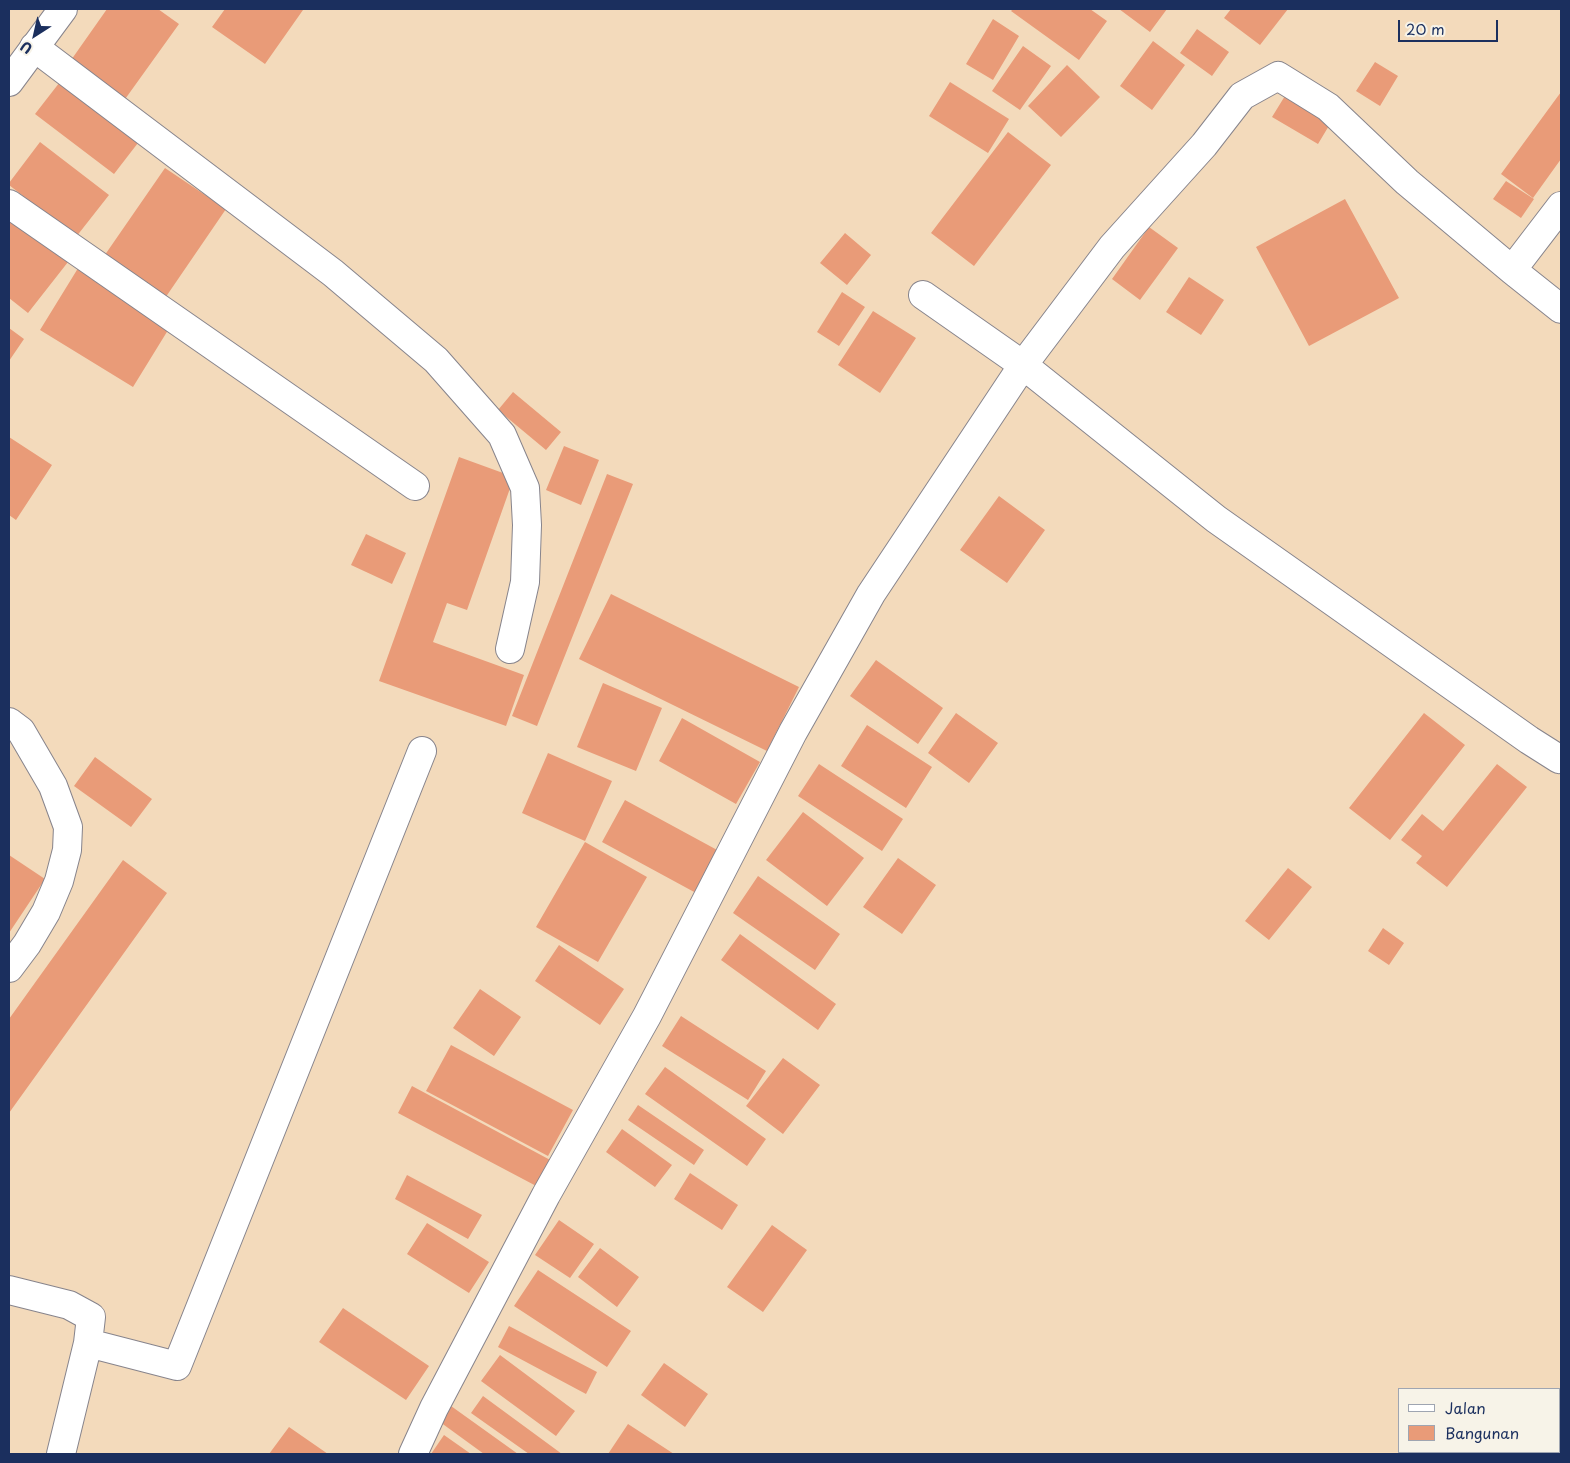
<!DOCTYPE html>
<style>
body{margin:0}
#map{position:relative;width:1570px;height:1463px;overflow:hidden;background:#f3dabb;font-family:"Playpen Sans",sans-serif}
canvas{display:block}
.frame{position:absolute;inset:0;border:10px solid #1b2f5e;pointer-events:none}
.legend{position:absolute;left:1398px;top:1388px;width:162px;height:65px;box-sizing:border-box;background:#f7f3e8;border:1px solid #9fa5b1;margin:0;padding:6px 9px;list-style:none;font-size:15px;color:#1b2f5e}
.legend li{display:flex;align-items:center;gap:10px;height:25px}
.legend b{width:25px;border:1px solid #9fa5b1}
.north{position:absolute;left:10px;top:10px;width:50px;height:50px;-webkit-text-stroke:4px #f7f3e8;paint-order:stroke;rotate:215deg;font-size:14px;font-weight:700;line-height:20px;text-align:center;color:#1b2f5e}
.north::after{content:'';display:block;margin:auto;width:18px;height:22px;background:#1b2f5e;clip-path:polygon(50% 0,100% 100%,50% 72%,0 100%)}
.scale{position:absolute;left:1398px;top:20px;width:100px;height:22px;box-sizing:border-box;border:2px solid #1b2f5e;border-top:0;padding-left:6px;font-size:15px;line-height:18px;white-space:nowrap;color:#1b2f5e;-webkit-text-stroke:4px #f7f3e8;paint-order:stroke}
</style>
<div id="map">
<canvas width="1570" height="1463"></canvas>
<div class="frame"></div>
<ul class="legend">
<li><b style="height:6px;background:#fff"></b>Jalan</li>
<li><b style="height:14px;background:#e99b78"></b>Bangunan</li>
</ul>
<div class="north">U</div>
<div class="scale">20 m</div>
</div>
<script>
const context = document.querySelector('canvas').getContext('2d');
context.lineJoin = 'round';
function fill(path, color) { context.fillStyle = color; context.fill(path, 'evenodd'); }
function trace(path, color, width, dash) { context.strokeStyle = color; context.lineWidth = width; context.lineCap = dash ? 'butt' : 'round'; context.setLineDash(dash || []); context.stroke(path); }
const building = new Path2D(`
 M 107,9 L 158,9 L 179,24 L 123,102 L 69,63 Z
 M 225,9 L 302,9 L 303,10 L 265,64 L 212,27 Z
 M 1013,9 L 1090,9 L 1107,21 L 1079,60 L 1011,11 Z
 M 1119,9 L 1167,9 L 1150,32 Z
 M 1231,9 L 1288,9 L 1260,45 L 1224,18 Z
 M 993,19 L 1019,36 L 993,80 L 966,64 Z
 M 1197,29 L 1229,52 L 1212,76 L 1180,53 Z
 M 1153,41 L 1185,65 L 1152,110 L 1120,86 Z
 M 1023,46 L 1051,66 L 1020,110 L 992,91 Z
 M 1375,62 L 1398,76 L 1380,106 L 1356,91 Z
 M 1067,65 L 1100,97 L 1061,137 L 1028,106 Z
 M 63,78 L 141,139 L 114,174 L 35,114 Z
 M 950,82 L 1009,119 L 988,153 L 929,116 Z
 M 1288,91 L 1333,119 L 1318,144 L 1272,117 Z
 M 1561,92 L 1561,159 L 1533,198 L 1501,174 Z
 M 1008,132 L 1051,165 L 974,266 L 931,233 Z
 M 40,142 L 109,195 L 76,237 L 9,185 L 9,183 Z
 M 165,168 L 226,209 L 161,304 L 100,262 Z
 M 1506,181 L 1534,199 L 1521,218 L 1493,199 Z
 M 1345,199 L 1399,298 L 1309,346 L 1256,247 Z
 M 9,215 L 68,262 L 28,313 L 9,298 Z
 M 1149,227 L 1178,248 L 1140,300 L 1112,279 Z
 M 845,233 L 871,255 L 847,285 L 820,263 Z
 M 80,265 L 173,322 L 133,387 L 40,330 Z
 M 1189,277 L 1224,300 L 1201,335 L 1166,312 Z
 M 842,292 L 865,307 L 839,346 L 817,332 Z
 M 873,311 L 916,338 L 880,393 L 838,365 Z
 M 9,328 L 24,339 L 9,361 Z
 M 513,392 L 561,432 L 546,450 L 498,410 Z
 M 9,437 L 52,465 L 16,520 L 9,515 Z
 M 564,446 L 599,460 L 581,505 L 546,490 Z
 M 459,457 L 514,477 L 467,610 L 447,603 L 433,642 L 524,675 L 506,726 L 379,681 Z
 M 607,474 L 633,484 L 537,726 L 512,716 Z
 M 999,496 L 1045,530 L 1007,583 L 960,550 Z
 M 366,534 L 406,553 L 392,584 L 351,565 Z
 M 611,594 L 799,687 L 767,751 L 579,659 Z
 M 876,660 L 943,708 L 918,744 L 850,696 Z
 M 603,683 L 662,708 L 636,771 L 577,747 Z
 M 956,713 L 998,743 L 969,783 L 928,753 Z
 M 1424,713 L 1465,745 L 1390,840 L 1349,808 Z
 M 682,718 L 760,762 L 736,804 L 659,761 Z
 M 867,725 L 932,767 L 906,808 L 841,766 Z
 M 548,753 L 612,781 L 585,841 L 522,813 Z
 M 95,757 L 152,799 L 131,827 L 74,786 Z
 M 819,764 L 903,819 L 882,851 L 798,796 Z
 M 1497,764 L 1527,787 L 1447,887 L 1416,863 L 1422,856 L 1401,840 L 1422,814 L 1443,831 Z
 M 625,800 L 719,851 L 696,893 L 602,842 Z
 M 803,812 L 864,858 L 827,906 L 766,860 Z
 M 585,842 L 647,877 L 598,962 L 536,927 Z
 M 9,855 L 45,879 L 9,933 Z
 M 898,858 L 936,885 L 902,934 L 863,907 Z
 M 123,860 L 167,893 L 9,1113 L 9,1019 Z
 M 1288,868 L 1312,887 L 1269,940 L 1245,921 Z
 M 758,876 L 840,934 L 815,970 L 733,913 Z
 M 1383,928 L 1404,943 L 1389,965 L 1368,951 Z
 M 740,934 L 836,1004 L 818,1030 L 721,960 Z
 M 559,945 L 624,989 L 600,1025 L 535,981 Z
 M 480,989 L 521,1017 L 494,1056 L 453,1028 Z
 M 681,1016 L 766,1071 L 748,1100 L 662,1046 Z
 M 451,1045 L 573,1110 L 548,1156 L 426,1091 Z
 M 783,1058 L 820,1085 L 783,1134 L 746,1106 Z
 M 665,1067 L 766,1139 L 747,1166 L 645,1094 Z
 M 412,1086 L 554,1162 L 540,1188 L 398,1113 Z
 M 638,1105 L 704,1150 L 694,1165 L 628,1120 Z
 M 622,1129 L 672,1165 L 655,1187 L 606,1152 Z
 M 690,1173 L 738,1205 L 722,1230 L 674,1199 Z
 M 407,1175 L 482,1215 L 468,1239 L 395,1199 Z
 M 559,1220 L 594,1244 L 570,1278 L 535,1255 Z
 M 427,1223 L 489,1262 L 469,1293 L 407,1254 Z
 M 772,1225 L 807,1250 L 763,1312 L 727,1287 Z
 M 600,1248 L 639,1277 L 617,1307 L 578,1277 Z
 M 538,1270 L 631,1331 L 607,1367 L 514,1306 Z
 M 343,1308 L 429,1366 L 406,1400 L 319,1342 Z
 M 509,1326 L 597,1372 L 586,1394 L 498,1347 Z
 M 500,1355 L 575,1411 L 556,1436 L 481,1381 Z
 M 664,1363 L 708,1394 L 685,1427 L 641,1395 Z
 M 483,1396 L 562,1454 L 529,1454 L 471,1413 Z
 M 451,1406 L 518,1454 L 484,1454 L 440,1422 Z
 M 628,1424 L 674,1454 L 608,1454 Z
 M 289,1427 L 328,1454 L 269,1454 Z
 M 444,1435 L 471,1454 L 431,1454 Z`);
const minor = new Path2D(`
 M 34,47 L 333,273 L 436,360 L 502,435 L 525,488 L 527,525 L 525,582 L 510,649
 M 9,204 L 415,486
 M 1512,270 L 1561,206
 M 923,295 L 1023,365 L 1216,519 L 1529,740 L 1559,759 L 1561,758
 M 9,722 L 21,731 L 53,786 L 68,827 L 67,850 L 59,881 L 46,912 L 27,944 L 9,968
 M 9,1290 L 69,1305 L 91,1317 L 88,1343
 M 61,1454 L 88,1343 L 177,1366 L 422,751
 M 413,1454 L 434,1408 L 546,1195 L 647,1016 L 793,732 L 871,594 L 1023,365 L 1112,247 L 1204,145 L 1242,96 L 1278,76 L 1328,107 L 1407,182 L 1512,270 L 1561,309`);
const major = new Path2D(`
 M 9,82 L 63,9`);
fill(building, '#e99b78');
trace(minor, '#87848c', 30);
trace(major, '#87848c', 30);
trace(minor, '#fff', 28);
trace(major, '#fff', 28);
</script>
